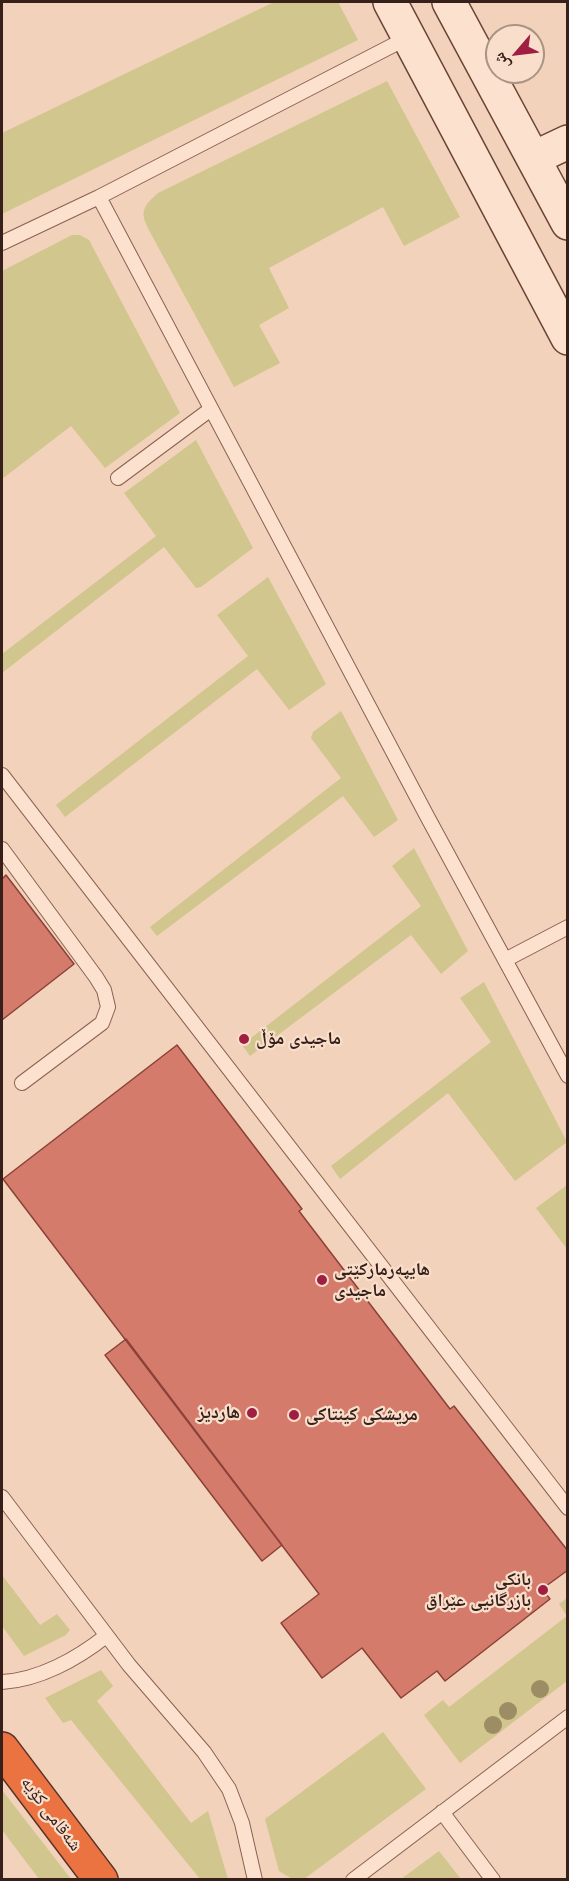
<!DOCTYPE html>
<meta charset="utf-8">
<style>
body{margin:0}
#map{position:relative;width:569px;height:1881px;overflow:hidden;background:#f2d2ba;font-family:Lora,"Noto Naskh Arabic",serif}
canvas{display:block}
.frame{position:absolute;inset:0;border:3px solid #37201a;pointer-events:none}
.north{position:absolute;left:485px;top:24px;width:60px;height:60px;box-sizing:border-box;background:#f9dfcb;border:2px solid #ab9384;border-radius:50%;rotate:242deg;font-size:16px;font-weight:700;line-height:24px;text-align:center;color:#37201a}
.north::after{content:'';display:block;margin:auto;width:21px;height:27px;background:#9f1e42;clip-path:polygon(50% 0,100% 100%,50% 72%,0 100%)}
</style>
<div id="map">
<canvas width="569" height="1881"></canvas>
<div class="frame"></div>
<div class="north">ش</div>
</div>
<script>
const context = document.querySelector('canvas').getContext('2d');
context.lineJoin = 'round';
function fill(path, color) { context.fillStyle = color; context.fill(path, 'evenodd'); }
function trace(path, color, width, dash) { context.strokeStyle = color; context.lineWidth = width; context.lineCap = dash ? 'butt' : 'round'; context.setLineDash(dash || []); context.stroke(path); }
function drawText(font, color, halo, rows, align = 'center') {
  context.font = font + ' Lora,"Noto Naskh Arabic",serif'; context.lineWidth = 4.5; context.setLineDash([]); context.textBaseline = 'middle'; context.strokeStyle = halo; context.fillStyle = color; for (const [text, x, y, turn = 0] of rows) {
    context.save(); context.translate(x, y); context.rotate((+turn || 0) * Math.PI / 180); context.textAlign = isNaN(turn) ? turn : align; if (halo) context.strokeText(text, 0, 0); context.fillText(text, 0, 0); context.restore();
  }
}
const green = new Path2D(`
 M 274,2 L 338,2 L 358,40 L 2,214 L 2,133 Z
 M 387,81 L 460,217 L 404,246 L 383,207 L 269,268 L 289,308 L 259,325 L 280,363 L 234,387 L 150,232 C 140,213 141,208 158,193 Z
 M 72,235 L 80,235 L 89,240 L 180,413 L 105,468 L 71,426 L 2,479 L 2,271 Z
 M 196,440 L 253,548 L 201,587 L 196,588 L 164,547 L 2,673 L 2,654 L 156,536 L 124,493 Z
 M 268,577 L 326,684 L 289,710 L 257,669 L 65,817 L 56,805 L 248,656 L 217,615 Z
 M 341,711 L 398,820 L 374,837 L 343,796 L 157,936 L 150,927 L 341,778 L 311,738 L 313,732 Z
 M 414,848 L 468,951 L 441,974 L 411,935 L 250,1056 L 242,1045 L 421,906 L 392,866 Z
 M 484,982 L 567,1142 L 515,1181 L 448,1093 L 340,1179 L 331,1166 L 491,1042 L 460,998 Z
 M 567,1185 L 567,1249 L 536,1208 Z
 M 2,1575 L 40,1625 L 57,1614 L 70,1630 L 66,1635 L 24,1656 L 2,1626 Z
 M 567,1598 L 567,1681 L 460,1763 L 424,1715 L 443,1700 L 449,1707 L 567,1616 L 559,1604 Z
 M 101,1670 L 113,1686 L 97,1701 L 191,1823 L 208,1811 L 228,1879 L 200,1879 L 71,1720 L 63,1723 L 45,1698 Z
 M 383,1732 L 426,1789 L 304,1879 L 292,1879 L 279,1871 L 265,1819 Z
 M 2,1790 L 71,1879 L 39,1879 L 2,1830 Z
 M 439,1851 L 461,1879 L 401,1879 Z`);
const building = new Path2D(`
 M 6,875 L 74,964 L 2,1020 L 2,879 Z
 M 177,1045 L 302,1209 L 299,1211 L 450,1409 L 454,1406 L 568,1551 L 568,1570 L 542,1589 L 550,1599 L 445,1681 L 437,1671 L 401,1698 L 362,1648 L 322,1678 L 281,1623 L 319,1594 L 3,1179 Z
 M 126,1339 L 282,1545 L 262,1561 L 105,1355 Z`);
const lane = new Path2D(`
 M 99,197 L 428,818 L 568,1076
 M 2,243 L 99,197 L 409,37
 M 118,478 L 211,409
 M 2,775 L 568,1508
 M 2,849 L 96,977 L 104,990 L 108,1007 L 102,1023 L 22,1083
 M 505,960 L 568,927
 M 2,1497 L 129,1665 L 204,1752 L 229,1789 L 242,1823 L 255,1880
 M 2,1682 C 39,1680 77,1659 106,1636
 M 442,1812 L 493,1880
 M 353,1880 L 568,1717`);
const secondary = new Path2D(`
 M 390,2 L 568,338
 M 449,2 L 568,223
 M 534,158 L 568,142`);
const highway = new Path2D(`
 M 2,1749 L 101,1880`);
const trees = [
 [540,1689],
 [508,1711],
 [493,1725]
];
const markers = [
 [244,1039,6,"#9f1e42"],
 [322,1280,6,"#9f1e42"],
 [252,1413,6,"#9f1e42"],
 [294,1415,6,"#9f1e42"],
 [543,1590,6,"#9f1e42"]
];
const poiNames = [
 ["ماجیدی مۆڵ",256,1039],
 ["هایپەرمارکێتی",334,1270],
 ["ماجیدی",334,1291],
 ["هاردیز",240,1413,"right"],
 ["مریشکی کینتاکی",306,1415],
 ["بانکی",531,1580,"right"],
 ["بازرگانیی عێراق",531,1601,"right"]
];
const streetNames = [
 ["شەقامی کۆیە",51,1814,53]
];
fill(green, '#d0c68e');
fill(building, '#d47b6c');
trace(building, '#8b4137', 1.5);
trace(lane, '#8a6153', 16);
trace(secondary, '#6b4337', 36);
trace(highway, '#573128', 36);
trace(lane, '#fce2ce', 14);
trace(secondary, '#fce2ce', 33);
trace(highway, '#eb7241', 33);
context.fillStyle = '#9c8d64';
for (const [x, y] of trees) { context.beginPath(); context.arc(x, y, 9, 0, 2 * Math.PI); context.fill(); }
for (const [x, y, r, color] of markers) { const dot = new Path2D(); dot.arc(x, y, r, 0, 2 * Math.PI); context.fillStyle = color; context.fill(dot); trace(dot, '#f9dfcb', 2); }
drawText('bold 18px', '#37201a', '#f9dfcb', poiNames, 'left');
drawText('18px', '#37201a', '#f9dfcb', streetNames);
</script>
